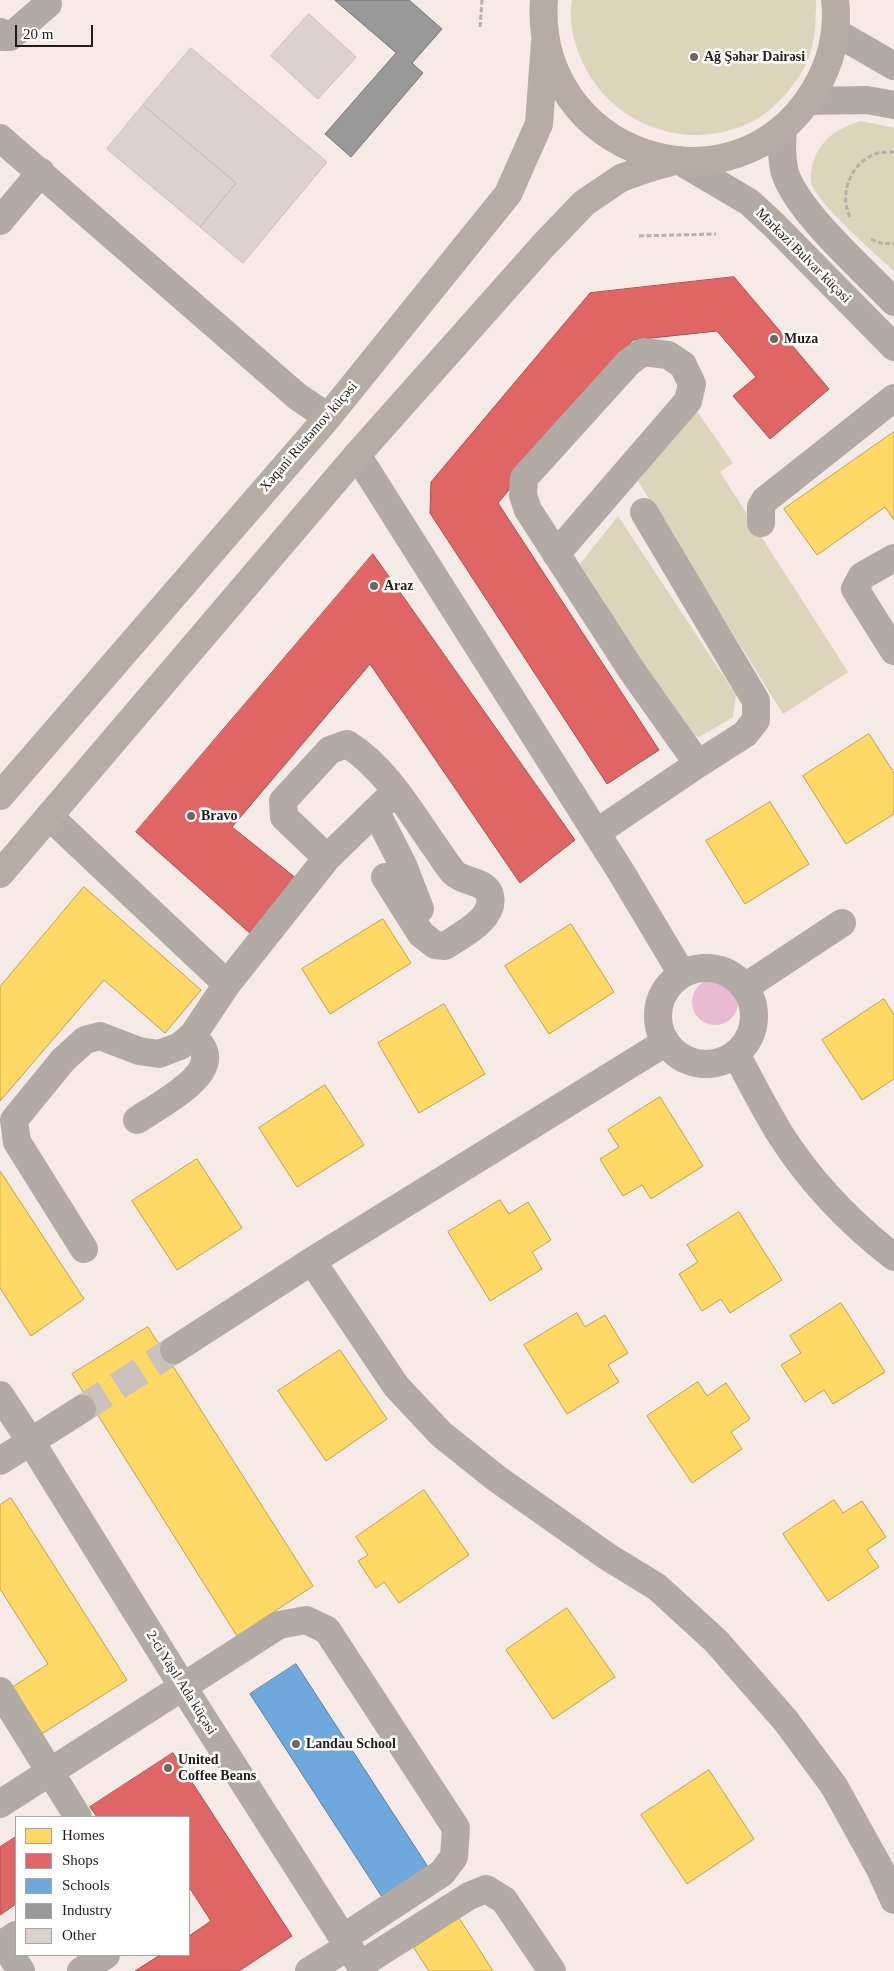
<!DOCTYPE html>
<meta charset="utf-8">
<style>
body{margin:0}
#map{position:relative;width:894px;height:1971px;overflow:hidden;background:#f5eae5;font-family:Georgia,serif}
canvas{display:block}
.legend{position:absolute;left:15px;top:1816px;width:175px;height:140px;box-sizing:border-box;background:#fff;border:1px solid #a8a4a3;margin:0;padding:6px 9px;list-style:none;font-size:15px;color:#251c18}
.legend li{display:flex;align-items:center;gap:10px;height:25px}
.legend b{width:25px;border:1px solid #a8a4a3}
.scale{position:absolute;left:15px;top:25px;width:78px;height:22px;box-sizing:border-box;border:2px solid #251c18;border-top:0;padding-left:6px;font-size:15px;line-height:18px;white-space:nowrap;color:#251c18;-webkit-text-stroke:4px #fff;paint-order:stroke}
</style>
<div id="map">
<canvas width="894" height="1971"></canvas>
<ul class="legend">
<li><b style="height:14px;background:#ffd966"></b>Homes</li>
<li><b style="height:14px;background:#e06666"></b>Shops</li>
<li><b style="height:14px;background:#6fa8dc"></b>Schools</li>
<li><b style="height:14px;background:#999"></b>Industry</li>
<li><b style="height:14px;background:#dbd1ce"></b>Other</li>
</ul>
<div class="scale">20 m</div>
</div>
<script>
const context = document.querySelector('canvas').getContext('2d');
context.lineJoin = 'round';
function fill(path, color) { context.fillStyle = color; context.fill(path, 'evenodd'); }
function trace(path, color, width, dash) { context.strokeStyle = color; context.lineWidth = width; context.lineCap = dash ? 'butt' : 'round'; context.setLineDash(dash || []); context.stroke(path); }
function drawText(font, color, halo, rows, align = 'center') {
  context.font = font + ' Georgia,serif'; context.lineWidth = 5; context.setLineDash([]); context.textBaseline = 'middle'; context.strokeStyle = halo; context.fillStyle = color; for (const [text, x, y, turn = 0] of rows) {
    context.save(); context.translate(x, y); context.rotate((+turn || 0) * Math.PI / 180); context.textAlign = isNaN(turn) ? turn : align; if (halo) context.strokeText(text, 0, 0); context.fillText(text, 0, 0); context.restore();
  }
}
const green = new Path2D(`
 M 572,0 L 816,0 C 816,24 815,49 803,70 C 791,90 774,110 753,121 C 690,154 612,126 583,63 C 574,44 568,21 572,0 Z
 M 861,121 L 894,128 L 894,271 C 878,256 812,199 811,181 C 810,171 813,159 818,151 C 829,133 842,127 861,121 Z
 M 696,410 L 733,463 L 720,472 L 848,672 L 783,714 L 638,481 Z
 M 618,516 L 736,695 L 733,717 L 699,737 L 683,730 L 580,564 Z`);
const water = new Path2D(`
 M692 1002a23 23 0 1 1 46 0a23 23 0 1 1-46 0Z`);
const homes = new Path2D(`
 M 894,432 L 894,520 L 885,507 L 817,555 L 784,509 Z
 M 869,734 L 894,773 L 894,814 L 846,844 L 803,776 Z
 M 770,802 L 809,864 L 745,904 L 706,841 Z
 M 84,887 L 201,990 L 165,1033 L 104,980 L 0,1101 L 0,987 Z
 M 383,919 L 411,963 L 330,1014 L 302,969 Z
 M 571,924 L 614,992 L 549,1034 L 505,966 Z
 M 884,999 L 894,1015 L 894,1079 L 862,1100 L 822,1040 Z
 M 444,1004 L 485,1074 L 419,1113 L 378,1043 Z
 M 325,1085 L 364,1145 L 297,1187 L 259,1128 Z
 M 660,1097 L 703,1166 L 651,1199 L 642,1185 L 623,1196 L 600,1159 L 619,1147 L 608,1130 Z
 M 197,1159 L 242,1228 L 177,1270 L 132,1201 Z
 M 0,1171 L 84,1299 L 31,1336 L 0,1288 Z
 M 500,1200 L 509,1214 L 528,1202 L 551,1240 L 532,1252 L 542,1269 L 490,1301 L 448,1232 Z
 M 739,1212 L 782,1280 L 730,1313 L 721,1299 L 702,1311 L 679,1274 L 698,1262 L 687,1245 Z
 M 841,1303 L 885,1372 L 833,1404 L 824,1390 L 805,1402 L 781,1365 L 801,1353 L 790,1336 Z
 M 577,1313 L 585,1327 L 605,1315 L 628,1353 L 608,1365 L 619,1382 L 567,1414 L 524,1345 Z
 M 148,1327 L 313,1586 L 237,1636 L 72,1374 Z
 M 340,1350 L 387,1419 L 326,1461 L 278,1391 Z
 M 698,1382 L 707,1396 L 726,1383 L 750,1419 L 731,1432 L 742,1449 L 692,1483 L 647,1416 Z
 M 424,1490 L 469,1555 L 399,1603 L 384,1582 L 376,1588 L 358,1561 L 368,1555 L 356,1537 Z
 M 11,1498 L 127,1680 L 40,1735 L 11,1688 L 48,1664 L 0,1589 L 0,1505 Z
 M 834,1500 L 843,1513 L 862,1501 L 886,1537 L 867,1550 L 879,1567 L 828,1601 L 783,1534 Z
 M 567,1608 L 615,1677 L 553,1719 L 506,1650 Z
 M 709,1770 L 754,1839 L 687,1884 L 641,1815 Z
 M 459,1918 L 493,1971 L 429,1971 L 414,1948 Z`);
const shops = new Path2D(`
 M 734,277 L 829,389 L 770,439 L 733,396 L 756,377 L 717,331 L 633,340 L 498,503 L 659,750 L 607,784 L 430,513 L 431,482 L 590,293 Z
 M 373,554 L 575,840 L 520,883 L 370,664 L 232,827 L 297,879 L 252,935 L 136,832 Z
 M 173,1753 L 292,1936 L 239,1971 L 135,1971 L 160,1955 L 189,1955 L 189,1936 L 211,1921 L 189,1887 L 189,1817 L 97,1817 L 90,1807 Z
 M 16,1837 L 16,1904 L 0,1915 L 0,1847 Z`);
const schools = new Path2D(`
 M 296,1664 L 430,1870 L 384,1900 L 250,1694 Z`);
const industry = new Path2D(`
 M 335,0 L 409,0 L 442,29 L 412,63 L 423,73 L 351,157 L 325,134 L 396,53 Z`);
const building = new Path2D(`
 M 309,14 L 356,57 L 318,99 L 271,56 Z
 M 191,48 L 327,162 L 243,263 L 200,227 L 236,183 L 143,105 Z
 M 143,105 L 236,183 L 200,227 L 107,149 Z`);
const minorTunnel = new Path2D(`
 M 82,1409 L 174,1350`);
const path = new Path2D(`
 M 480,27 L 482,0
 M 850,217 C 838,192 852,161 878,153 C 883,152 889,152 894,152
 M 639,236 L 716,234
 M 871,239 L 880,243 L 894,244`);
const minor = new Path2D(`
 M 0,32 L 4,37 L 10,37 L 48,4
 M 835,32 L 894,66
 M 808,101 L 867,100 L 894,105
 M 783,128 C 782,143 781,158 785,173 C 798,213 864,270 894,302
 M 0,138 L 298,397 L 328,417
 M 678,160 L 749,202 L 773,224 L 894,347
 M 0,221 L 41,172
 M 357,455 L 621,872 L 682,974
 M 644,512 L 756,701 L 756,720 L 745,734 L 698,764
 M 761,523 L 761,507 L 765,500 L 894,398
 M 556,554 L 688,401 L 692,384 L 683,365 L 668,355 L 643,352 L 629,362 L 524,478 L 523,495 L 528,510 L 632,671 L 698,764 L 596,833
 M 894,558 L 862,576 L 855,589 L 894,651
 M 376,812 L 403,865 L 420,909
 M 49,816 L 227,984 L 327,858 L 396,791
 M 327,858 L 284,817 L 283,801 L 330,750 L 347,744 C 384,767 409,809 433,844 C 440,853 446,864 453,872 C 463,883 487,880 490,896 C 495,919 461,935 445,946 L 435,945 L 421,934 L 385,877
 M658 1016a48 48 0 1 1 96 0a48 48 0 1 1-96 0Z
 M 745,987 L 842,923
 M 736,1054 C 750,1080 764,1108 780,1134 C 810,1181 850,1223 894,1257
 M 137,1120 C 156,1107 214,1078 204,1051 C 202,1046 197,1040 193,1035 L 227,984
 M 84,1249 L 17,1142 L 14,1120 L 63,1060 L 85,1040 L 100,1036 L 139,1051 L 159,1054 L 180,1046 L 193,1035
 M 312,1261 L 396,1386 L 441,1434 L 496,1478 L 608,1557 L 657,1587 L 716,1641 L 786,1721 L 834,1786 L 880,1869 L 894,1900
 M 174,1350 L 312,1261 L 666,1042
 M 0,1395 L 31,1442 L 183,1687 L 364,1971
 M 0,1461 L 82,1409
 M 0,1691 L 78,1817
 M 0,1804 L 279,1625 L 306,1620 L 327,1630 L 456,1828 L 454,1857 L 442,1873 L 343,1938
 M 16,1935 L 7,1941 L 9,1952 L 21,1971
 M 360,1965 L 469,1896 L 486,1889 L 504,1900 L 552,1971
 M 81,1971 L 106,1955
 M 309,1971 L 349,1946`);
const major = new Path2D(`
 M 544,0 C 533,154 733,223 814,91 C 831,64 839,31 835,0
 M 0,796 L 328,417 L 508,194 L 539,124 L 545,42
 M 0,874 L 357,455 L 542,247 L 584,203 L 621,178 L 646,169 L 678,160`);
const markers = [
 [694,57,5,"#6e6460"],
 [774,339,5,"#6e6460"],
 [374,586,5,"#6e6460"],
 [191,816,5,"#6e6460"],
 [296,1744,5,"#6e6460"],
 [168,1768,5,"#6e6460"]
];
const poiNames = [
 ["Ağ Şəhər Dairəsi",704,57],
 ["Muza",784,339],
 ["Araz",384,586],
 ["Bravo",201,816],
 ["Landau School",306,1744],
 ["United",178,1760],
 ["Coffee Beans",178,1776]
];
const streetNames = [
 ["Mərkəzi Bulvar küçəsi",803,256,45],
 ["Xəqani Rüstəmov küçəsi",309,437,-49],
 ["2-ci Yaşıl Ada küçəsi",181,1683,58]
];
fill(green, '#dad5bb');
fill(water, '#e8bcd0');
fill(homes, '#ffd966');
trace(homes, '#bea04f', 1);
fill(shops, '#e06666');
trace(shops, '#a8504f', 1);
fill(schools, '#6fa8dc');
trace(schools, '#597ea1', 1);
fill(industry, '#999');
trace(industry, '#767472', 1);
fill(building, '#dbd1ce');
trace(building, '#c7bdbb', 1);
trace(minorTunnel, '#cbc1bc', 28, [28, 14]);
trace(path, '#b7afaa', 3, [5, 2.5]);
trace(minor, '#b2aaa4', 28);
trace(major, '#b5ada4', 28);
for (const [x, y, r, color] of markers) { const dot = new Path2D(); dot.arc(x, y, r, 0, 2 * Math.PI); context.fillStyle = color; context.fill(dot); trace(dot, '#fff', 2); }
drawText('bold 14px', '#251c18', '#fff', poiNames, 'left');
drawText('14px', '#251c18', '#fff', streetNames);
</script>
